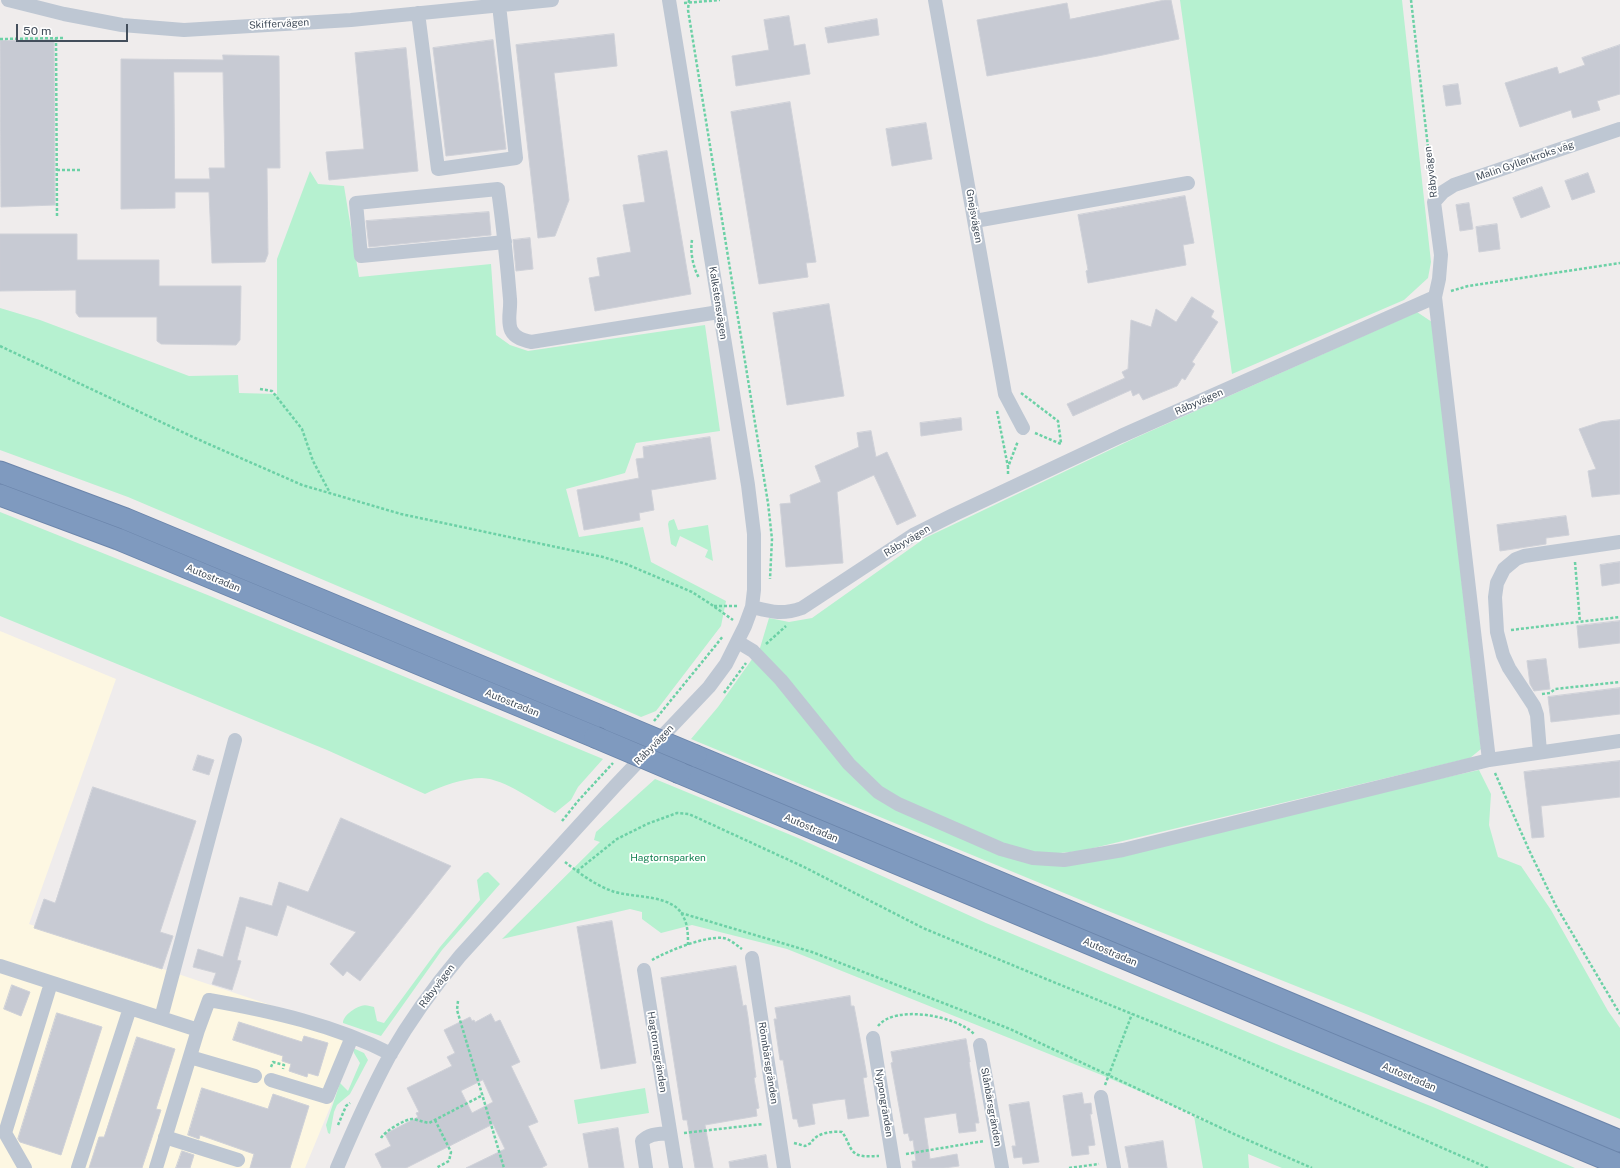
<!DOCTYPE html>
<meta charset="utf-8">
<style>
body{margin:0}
#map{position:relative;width:1620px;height:1168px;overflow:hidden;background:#efecec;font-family:"Public Sans",sans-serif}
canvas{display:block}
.scale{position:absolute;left:16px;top:24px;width:112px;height:18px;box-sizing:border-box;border:2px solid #434e5b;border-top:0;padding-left:5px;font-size:12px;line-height:14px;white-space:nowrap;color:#434e5b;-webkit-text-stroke:3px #fff;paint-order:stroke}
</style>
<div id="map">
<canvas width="1620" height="1168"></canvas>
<div class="scale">50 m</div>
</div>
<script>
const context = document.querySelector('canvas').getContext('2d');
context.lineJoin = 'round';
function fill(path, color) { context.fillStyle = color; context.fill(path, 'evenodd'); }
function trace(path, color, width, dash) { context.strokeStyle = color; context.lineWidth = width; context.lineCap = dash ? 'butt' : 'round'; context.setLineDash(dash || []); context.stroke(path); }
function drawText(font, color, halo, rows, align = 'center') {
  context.font = font + ' "Public Sans",sans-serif'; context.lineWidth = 3.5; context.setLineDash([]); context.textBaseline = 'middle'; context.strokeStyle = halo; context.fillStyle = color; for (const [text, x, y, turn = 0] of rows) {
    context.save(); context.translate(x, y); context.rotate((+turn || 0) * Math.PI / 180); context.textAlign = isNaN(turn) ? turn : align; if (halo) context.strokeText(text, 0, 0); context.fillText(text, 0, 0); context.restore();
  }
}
const commercial = new Path2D(`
 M 0,631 L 116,679 L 29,924 L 360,1035 L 305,1168 L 0,1168 Z`);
const green = new Path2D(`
 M 1180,0 L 1402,0 L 1431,262 L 1428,278 L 1404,300 L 1232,374 Z
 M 310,171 L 318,184 L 344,186 L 359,277 L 491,264 L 496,335 L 510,345 L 528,351 L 705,325 L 720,431 L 636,443 L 625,473 L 566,489 L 579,537 L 643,527 L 651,562 L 726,601 L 721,626 L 656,711 L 641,717 L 399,612 L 128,497 L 0,450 L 0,308 L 40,320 L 189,376 L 238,375 L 239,393 L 277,394 L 277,259 Z
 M 1417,312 L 1432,322 L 1481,749 L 1470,758 L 1081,851 L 1038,855 L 1051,865 L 1479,770 L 1491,794 L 1489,825 L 1498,857 L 1521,866 L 1551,910 L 1608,1011 L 1620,1028 L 1620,1119 L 1366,1014 L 1098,907 L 691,739 L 718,707 L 760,648 L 769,618 L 789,622 L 812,618 L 925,538 L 1135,438 Z
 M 0,512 L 210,596 L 603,759 L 578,787 L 571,800 L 555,813 C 535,802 505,779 482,778 C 464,778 441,786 425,794 L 327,750 L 0,616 Z
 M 674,519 L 678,530 L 708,525 L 713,561 L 705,557 L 708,550 L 680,536 L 676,547 L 671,544 L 668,524 L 669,521 Z
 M 655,779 L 798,838 L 986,923 L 1286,1048 L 1433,1107 L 1575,1168 L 1282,1168 L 1248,1154 L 1249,1168 L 1203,1168 L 1194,1116 L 1206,1121 L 1206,1120 L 1104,1076 L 787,949 L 692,925 L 661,933 L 642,919 L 642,912 L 630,909 L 502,939 L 600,842 L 594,840 L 596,832 Z
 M 488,872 L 500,884 L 442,950 L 381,1036 L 343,1023 C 343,1016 354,1008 361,1006 C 365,1004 370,1006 374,1007 L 377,1021 L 384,1023 L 440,947 L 480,900 L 477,880 L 484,873 Z
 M 353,1048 L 364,1053 L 368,1060 L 350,1094 L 337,1105 L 334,1112 L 330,1134 L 328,1133 L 326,1125 L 340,1083 L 348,1091 L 360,1063 L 354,1053 Z
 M 645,1088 L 649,1113 L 578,1124 L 574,1100 Z`);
const building = new Path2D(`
 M 1165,0 L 1171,0 L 1179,39 L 1098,56 L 987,76 L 977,20 L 1067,3 L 1070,19 Z
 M 789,16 L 794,46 L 805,44 L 810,74 L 736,86 L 732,56 L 769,50 L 764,20 Z
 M 877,19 L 879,35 L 828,43 L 825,28 Z
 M 614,34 L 617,66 L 554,73 L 569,200 L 555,236 L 538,238 L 516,45 Z
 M 54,40 L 55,205 L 1,207 L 0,41 Z
 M 493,40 L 506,149 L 446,156 L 433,48 Z
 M 1620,45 L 1620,94 L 1597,101 L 1600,110 L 1573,118 L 1571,110 L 1520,127 L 1505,83 L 1557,67 L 1559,74 L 1585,65 L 1582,58 Z
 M 406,48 L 418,171 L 329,180 L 326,152 L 364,149 L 355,53 Z
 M 223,55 L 279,56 L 280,168 L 267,168 L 268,254 L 265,262 L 212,263 L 209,192 L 175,192 L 175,208 L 121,209 L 121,59 L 223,60 ZM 174,72 L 223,72 L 225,168 L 209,168 L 210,179 L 175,179 Z
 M 1458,84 L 1461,104 L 1446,106 L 1443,86 Z
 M 790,102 L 816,262 L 806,263 L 808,277 L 759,284 L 731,112 Z
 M 926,123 L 932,159 L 892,166 L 886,129 Z
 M 667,151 L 691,294 L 595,311 L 589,278 L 600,276 L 597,258 L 631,252 L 623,205 L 645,202 L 638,156 Z
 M 1588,173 L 1595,192 L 1572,200 L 1565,181 Z
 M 1542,187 L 1550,207 L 1521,218 L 1513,198 Z
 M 1185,196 L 1194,243 L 1183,245 L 1186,265 L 1088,283 L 1086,271 L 1088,270 L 1078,215 Z
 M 1469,203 L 1473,229 L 1460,231 L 1456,205 Z
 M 489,212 L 491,235 L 369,247 L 366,221 Z
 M 1497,224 L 1500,249 L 1479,252 L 1476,227 Z
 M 0,234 L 77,234 L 77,260 L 159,260 L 159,286 L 241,286 L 240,340 L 236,345 L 161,344 L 157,341 L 157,317 L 79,317 L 76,313 L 76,290 L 0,291 Z
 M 530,238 L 533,269 L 516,271 L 513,240 Z
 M 1192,297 L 1214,311 L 1211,317 L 1218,322 L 1192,362 L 1195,364 L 1185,380 L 1182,378 L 1177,386 L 1143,400 L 1139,393 L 1133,396 L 1131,390 L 1073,416 L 1067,404 L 1125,378 L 1122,372 L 1128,369 L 1131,320 L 1151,327 L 1156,309 L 1176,322 Z
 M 829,304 L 844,396 L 787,405 L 773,313 Z
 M 961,418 L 962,430 L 921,436 L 920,423 Z
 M 1620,420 L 1620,494 L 1592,497 L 1588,471 L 1596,469 L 1579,429 L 1601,422 Z
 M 871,431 L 876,457 L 887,452 L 916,516 L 897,525 L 874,475 L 837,492 L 843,563 L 786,567 L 780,504 L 791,503 L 790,495 L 821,482 L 815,466 L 859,447 L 857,433 Z
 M 710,437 L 716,479 L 651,490 L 654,510 L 639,513 L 640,520 L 584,530 L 577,490 L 639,478 L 636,459 L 644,458 L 643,447 Z
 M 1566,516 L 1569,535 L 1546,538 L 1546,544 L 1500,551 L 1497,525 Z
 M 1620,562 L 1620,583 L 1602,586 L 1600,565 Z
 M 1620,621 L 1620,643 L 1579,648 L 1577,626 Z
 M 1546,659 L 1550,689 L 1534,691 L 1530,684 L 1527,661 Z
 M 1620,688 L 1620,714 L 1551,722 L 1548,697 Z
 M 198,755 L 214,760 L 209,775 L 193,770 Z
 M 1620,761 L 1620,797 L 1541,806 L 1544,837 L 1532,838 L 1524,772 Z
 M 93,787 L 196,821 L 160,932 L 173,936 L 162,969 L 34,928 L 44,899 L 55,903 Z
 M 341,818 L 451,866 L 360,981 L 347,971 L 343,976 L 330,964 L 356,932 L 287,905 L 277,936 L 246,926 L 237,960 L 241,961 L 232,990 L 212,984 L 216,973 L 193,967 L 198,949 L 223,957 L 240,897 L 272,906 L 279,882 L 308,892 Z
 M 612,921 L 636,1063 L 601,1069 L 577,927 Z
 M 736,966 L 743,1006 L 746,1005 L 748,1017 L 756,1077 L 754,1078 L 759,1108 L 756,1109 L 757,1116 L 705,1125 L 713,1168 L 695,1168 L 687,1120 L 683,1120 L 661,978 Z
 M 12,985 L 30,992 L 21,1016 L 4,1009 Z
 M 850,996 L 851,1006 L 854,1006 L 865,1065 L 867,1077 L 863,1078 L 869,1116 L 848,1119 L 845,1099 L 836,1100 L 812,1104 L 815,1124 L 799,1127 L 797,1119 L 793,1119 L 783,1060 L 780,1060 L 774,1019 L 777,1019 L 775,1008 Z
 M 57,1013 L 102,1027 L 61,1155 L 20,1142 L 18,1139 Z
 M 491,1014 L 495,1022 L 500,1020 L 520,1062 L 511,1066 L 538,1122 L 528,1126 L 547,1165 L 541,1168 L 466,1168 L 505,1149 L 493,1124 L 406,1168 L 382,1168 L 375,1154 L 391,1146 L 385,1134 L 418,1117 L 416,1113 L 419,1112 L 407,1088 L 452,1066 L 447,1057 L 455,1053 L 444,1030 L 470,1017 L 472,1021 L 474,1020 L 475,1022 ZM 483,1080 L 493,1102 L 472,1113 L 461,1091 Z
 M 239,1022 L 302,1042 L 304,1036 L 328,1043 L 318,1076 L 308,1073 L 307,1077 L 289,1071 L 291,1064 L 282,1061 L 283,1056 L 233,1040 Z
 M 137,1037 L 175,1049 L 156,1109 L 161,1110 L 142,1168 L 89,1168 L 99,1137 L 104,1137 Z
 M 966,1039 L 970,1062 L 969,1062 L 979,1123 L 975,1123 L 976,1131 L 959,1133 L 956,1113 L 924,1118 L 930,1159 L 957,1154 L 959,1166 L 944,1168 L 913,1168 L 912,1161 L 916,1161 L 913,1140 L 910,1141 L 908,1133 L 904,1134 L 891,1063 L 893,1062 L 891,1052 Z
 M 202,1088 L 268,1109 L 273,1094 L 309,1106 L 290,1168 L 250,1168 L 254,1154 L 200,1135 L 199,1139 L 188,1135 Z
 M 1082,1093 L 1084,1104 L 1091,1103 L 1092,1114 L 1090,1114 L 1095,1145 L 1088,1146 L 1089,1154 L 1072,1156 L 1063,1096 Z
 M 1029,1102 L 1039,1162 L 1023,1164 L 1022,1157 L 1014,1158 L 1012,1146 L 1016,1146 L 1009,1105 Z
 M 618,1128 L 624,1168 L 589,1168 L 583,1134 Z
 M 1163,1141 L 1167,1168 L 1129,1168 L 1125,1147 Z
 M 182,1151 L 194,1155 L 190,1168 L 176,1168 Z
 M 766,1155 L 768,1168 L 730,1168 L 729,1162 Z`);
const path = new Path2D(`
 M 689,0 L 688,10 L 768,503 L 772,539 L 770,579
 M 1411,0 L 1432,182
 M 684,3 L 720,0
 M 56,38 L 57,216
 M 0,39 L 64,38
 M 57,170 L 80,170
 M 692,240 C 690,252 693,267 699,278
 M 1451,291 L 1468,286 L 1620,263
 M 0,346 L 195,438 L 302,485 L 401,514 L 603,557 L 626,564 L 692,592 L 709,603 L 733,620
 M 260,389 L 272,391 L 302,429 L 313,461 L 330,493
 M 1021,393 L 1058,421 L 1061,443
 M 997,411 L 1008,467
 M 1035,433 L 1061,444
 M 1008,474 L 1008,467 L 1018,441
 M 1575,562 L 1580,622
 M 714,606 L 737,606
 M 1511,630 L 1620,617
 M 766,644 L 786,626
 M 724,693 L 746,663
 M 1542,694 L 1550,693 L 1555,689 L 1620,682
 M 654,721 L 716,645 L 723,636
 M 1495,773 L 1529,850 L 1556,906 L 1620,1014
 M 562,821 L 578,801 L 613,763
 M 565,862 C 579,873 595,885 612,891 C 634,899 674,893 684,918 C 688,926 688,936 688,945
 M 577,871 L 617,839 L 647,824 L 677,813 L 689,814 L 804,867 L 923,928 L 1046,979 L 1221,1050 L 1488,1168
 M 681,913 L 812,952 L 1010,1029 L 1234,1134 L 1312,1168
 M 652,960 C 668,951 704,936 723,938 C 730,939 736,945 742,949
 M 458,1001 L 457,1010 L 504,1168
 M 878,1026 C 895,1004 957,1016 974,1034
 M 271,1067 L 273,1062 L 284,1065 L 283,1069
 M 1105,1085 L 1132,1014
 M 435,1120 L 451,1152 L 449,1161 L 436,1168
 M 338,1125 L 346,1106 L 350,1103
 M 684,1133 L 763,1124
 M 381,1138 C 384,1132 406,1118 413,1119 C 418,1120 423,1122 429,1123 L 483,1095
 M 794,1143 L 805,1146 L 811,1143 C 816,1133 831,1131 842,1132 C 846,1137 847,1141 850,1147 C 856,1159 868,1156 879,1156
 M 906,1154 L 984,1141
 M 1069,1168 L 1099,1164`);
const minor = new Path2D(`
 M 8,0 L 64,14 L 122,25 L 184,30 L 351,20 L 552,0
 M 935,0 L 1005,394 L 1023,428
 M 418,13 L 438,169 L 516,158 L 499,5
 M 975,221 L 1188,183
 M 505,242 L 361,256 L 356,203 L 498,189 C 503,226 507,262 510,299 C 511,310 507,320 511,330 C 515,338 523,340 531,342 L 719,312
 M 752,607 C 772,612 782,615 802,608 L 913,535 L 953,515 L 1121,436 L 1435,297
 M 738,642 L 753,651 L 781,680 L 849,764 L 878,792 L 898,804 L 1001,849 L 1033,858 L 1064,860 L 1123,850 L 1489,760 L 1435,297 L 1439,279 L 1441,255 L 1434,202 L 1443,192 L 1454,185 L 1620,129
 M 1540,752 L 1537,715 L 1534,706 L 1509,668 L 1503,655 L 1497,632 L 1495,597 L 1497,583 L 1504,569 L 1516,559 L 1524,556 L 1620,542
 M 1489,760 L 1620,741
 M 752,958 L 784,1168
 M 0,966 L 198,1030 L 209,1000 C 271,1011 335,1025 391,1054
 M 644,970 L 676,1168
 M 161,1018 L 235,740
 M 873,1038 L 894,1168
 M 980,1045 L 1002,1168
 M 190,1057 L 255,1076
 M 271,1080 L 327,1097 L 352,1037
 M 1101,1097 L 1114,1168
 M 165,1137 L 238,1160
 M 25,1168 L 5,1133 L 51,983
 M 78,1168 L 130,1008
 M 156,1168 L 198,1030
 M 337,1168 C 353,1130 370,1092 390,1055 C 410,1020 434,987 460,956 L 615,786 L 709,687 L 726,664 L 745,626 L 752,607 L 754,590 L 754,534 L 748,485 L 669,0
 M 646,1168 L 642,1141 C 650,1133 659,1134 670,1133`);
const highway = new Path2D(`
 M 0,472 L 126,519 L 610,720
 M 0,495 L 118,539 L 595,737
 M 696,756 L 1620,1141
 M 680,773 L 1620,1165`);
const highwayBridge = new Path2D(`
 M 610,720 L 696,756
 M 595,737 L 680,773`);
const streetNames = [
 ["Skiffervägen",279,24,-3],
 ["Malin Gyllenkroks väg",1525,161,-19],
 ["Råbyvägen",1431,172,-97],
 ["Gnejsvägen",974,216,80],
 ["Kalkstensvägen",718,303,81],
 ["Råbyvägen",1199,402,-24],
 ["Råbyvägen",907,541,-31],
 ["Autostradan",213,578,22],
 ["Autostradan",512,703,22],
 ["Råbyvägen",654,745,-46],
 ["Autostradan",811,828,23],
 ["Autostradan",1110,952,23],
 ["Råbyvägen",437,986,-53],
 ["Hagtornsgränden",657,1052,81],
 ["Rönnbärsgränden",768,1063,81],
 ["Autostradan",1409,1077,23],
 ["Nypongränden",884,1103,81],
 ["Slånbärsgränden",991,1107,80]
];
const parkNames = [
 ["Hagtornsparken",668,858]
];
fill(commercial, '#fdf7e2');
fill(green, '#b6f1d0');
fill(building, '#c7cad3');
trace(building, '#cfd1d8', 1);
trace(highway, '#6b85ab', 23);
trace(path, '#6cd1a6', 2.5, [3, 2]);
trace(minor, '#bec7d3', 14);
trace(highway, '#7f9abf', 21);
trace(highwayBridge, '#6b85ab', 23, []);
trace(highwayBridge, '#7f9abf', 21);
drawText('10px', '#434e5b', '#fff', streetNames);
drawText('10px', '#10804f', '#fff', parkNames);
</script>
